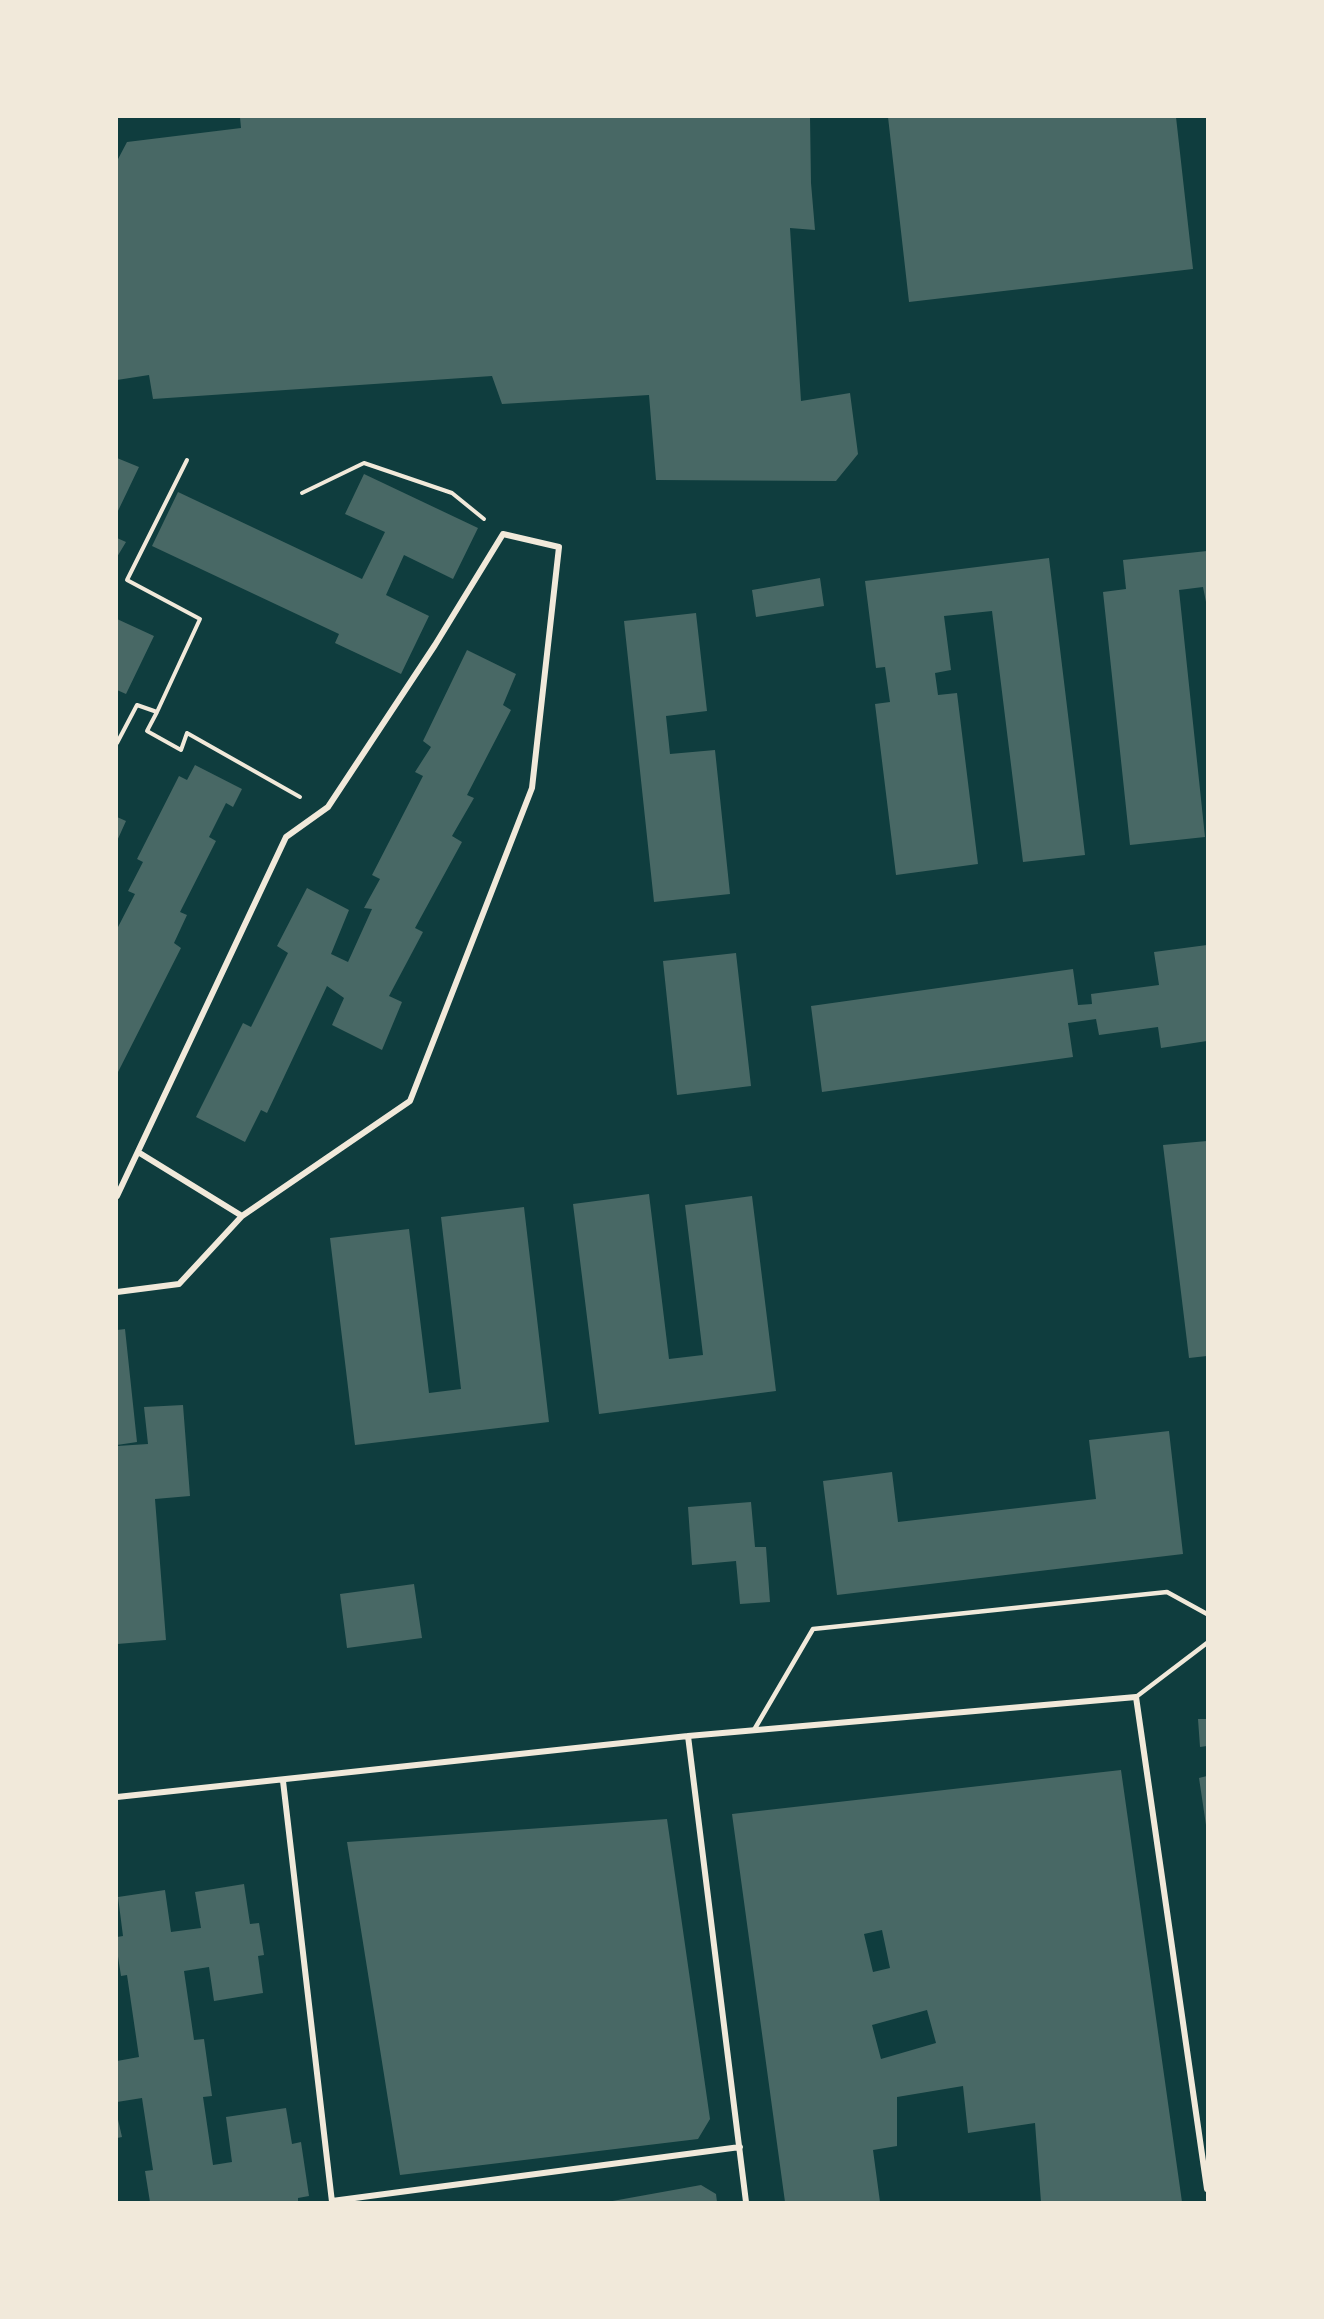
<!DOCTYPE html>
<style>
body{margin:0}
#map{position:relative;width:1324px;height:2319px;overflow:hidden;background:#0f3d3e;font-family:Mulish,sans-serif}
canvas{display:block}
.frame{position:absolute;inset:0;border:118px solid #f1e9da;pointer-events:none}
</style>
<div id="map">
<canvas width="1324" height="2319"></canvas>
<div class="frame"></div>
</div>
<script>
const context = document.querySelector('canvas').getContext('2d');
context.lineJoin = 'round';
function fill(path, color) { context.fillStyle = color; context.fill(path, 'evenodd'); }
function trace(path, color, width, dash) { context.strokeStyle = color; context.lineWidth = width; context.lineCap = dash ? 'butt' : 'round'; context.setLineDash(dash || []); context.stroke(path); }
const building = new Path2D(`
 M 240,117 L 810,117 L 811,183 L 815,230 L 790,228 L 801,401 L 850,393 L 858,454 L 836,481 L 656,480 L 649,395 L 502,404 L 492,376 L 153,399 L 149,375 L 117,380 L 117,161 L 127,142 L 241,128 Z
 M 888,117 L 1176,117 L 1193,269 L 909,302 Z
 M 117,458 L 139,467 L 117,513 Z
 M 364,474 L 478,528 L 453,579 L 404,555 L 386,595 L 429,616 L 401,674 L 335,643 L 339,634 L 152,546 L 178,492 L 362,579 L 385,532 L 345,514 Z
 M 117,538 L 126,542 L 117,557 Z
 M 1207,551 L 1207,607 L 1203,587 L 1179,590 L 1205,837 L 1130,845 L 1103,592 L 1126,589 L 1123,560 Z
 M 1049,558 L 1085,855 L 1023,862 L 992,611 L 944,616 L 951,670 L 935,673 L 938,695 L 957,693 L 978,864 L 896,875 L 875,704 L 890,702 L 885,667 L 876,668 L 865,581 Z
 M 820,578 L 824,606 L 756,617 L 752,590 Z
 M 696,613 L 707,711 L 666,716 L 670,754 L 715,750 L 730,894 L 654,902 L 624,621 Z
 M 117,619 L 154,636 L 126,694 L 117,690 Z
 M 467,650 L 516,674 L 503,705 L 511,710 L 467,795 L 474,798 L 452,836 L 462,842 L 415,928 L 423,932 L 389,996 L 402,1002 L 382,1050 L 332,1025 L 344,998 L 327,986 L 267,1113 L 261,1110 L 245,1142 L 196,1117 L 243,1023 L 251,1027 L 288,953 L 277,946 L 307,888 L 349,910 L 331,954 L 348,962 L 372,909 L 364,908 L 380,879 L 372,875 L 423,776 L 415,772 L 431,747 L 423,741 Z
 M 195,765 L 242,789 L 233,807 L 226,803 L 209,837 L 216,841 L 180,912 L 187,915 L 174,943 L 181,948 L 117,1074 L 117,929 L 135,894 L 128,891 L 143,862 L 137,859 L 179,776 L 187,780 Z
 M 117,817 L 126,821 L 117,841 Z
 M 1207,945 L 1207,1041 L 1161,1048 L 1158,1027 L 1099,1035 L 1096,1019 L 1068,1023 L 1073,1057 L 822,1092 L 811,1006 L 1073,969 L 1078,1005 L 1092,1004 L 1091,994 L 1159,985 L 1154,952 Z
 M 736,953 L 751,1086 L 677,1095 L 663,961 Z
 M 1207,1141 L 1207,1356 L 1189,1358 L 1163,1145 Z
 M 649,1194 L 669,1359 L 703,1355 L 685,1205 L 752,1196 L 776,1391 L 599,1414 L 573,1204 Z
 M 524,1207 L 549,1422 L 355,1445 L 330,1238 L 409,1229 L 429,1393 L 461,1389 L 441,1217 Z
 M 125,1329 L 137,1442 L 117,1445 L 117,1330 Z
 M 183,1405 L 190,1496 L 155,1499 L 166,1640 L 117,1644 L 117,1446 L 148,1444 L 144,1407 Z
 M 1169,1431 L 1183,1554 L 837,1595 L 823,1481 L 892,1472 L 898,1522 L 1096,1499 L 1089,1440 Z
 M 751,1502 L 755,1547 L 766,1547 L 770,1602 L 740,1604 L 736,1561 L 692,1565 L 688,1507 Z
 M 414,1584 L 422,1638 L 347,1648 L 340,1594 Z
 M 1198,1719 L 1207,1719 L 1207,1746 L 1200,1747 Z
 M 1121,1770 L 1182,2202 L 1041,2202 L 1035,2123 L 968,2133 L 963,2086 L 897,2097 L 897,2146 L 873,2150 L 880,2202 L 785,2202 L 732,1814 ZM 882,1930 L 890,1968 L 873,1972 L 864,1934 ZM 927,2010 L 936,2043 L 881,2059 L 872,2025 Z
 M 1207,1776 L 1207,1825 L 1206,1825 L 1199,1778 Z
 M 667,1819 L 710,2119 L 698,2139 L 400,2175 L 347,1842 Z
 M 244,1884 L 250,1924 L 259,1923 L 264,1955 L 258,1956 L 263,1993 L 214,2001 L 209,1967 L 184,1971 L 194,2040 L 204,2039 L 212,2096 L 203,2097 L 213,2165 L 232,2162 L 226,2117 L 286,2108 L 292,2144 L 301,2142 L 309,2196 L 298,2198 L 298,2202 L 150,2202 L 145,2171 L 153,2170 L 142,2098 L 117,2102 L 117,2061 L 139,2057 L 127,1975 L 121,1976 L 117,1950 L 117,1937 L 123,1936 L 118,1897 L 165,1890 L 171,1932 L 201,1928 L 195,1892 Z
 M 117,2115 L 122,2137 L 117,2138 Z
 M 701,2185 L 716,2194 L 717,2202 L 607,2202 Z`);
const path = new Path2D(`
 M 302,493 L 364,463 L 452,493 L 484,519
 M 157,712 L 147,731 L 181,750 L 187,733 L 300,797
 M 117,743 L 137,705 L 157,712 L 200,619 L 127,580 L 187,460`);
const service = new Path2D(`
 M 1136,1697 L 1207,1643
 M 754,1730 L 813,1629 L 1167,1592 L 1207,1614`);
const minor = new Path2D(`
 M 138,1152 L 242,1216
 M 117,1196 L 286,837 L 328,807 L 435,645 L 503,534 L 559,547 L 532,788 L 410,1101 L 242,1216 L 179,1284 L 117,1292
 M 688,1736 L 746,2202
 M 283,1781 L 332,2202
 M 117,1797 L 688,1736 L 1136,1697 L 1207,2189
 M 332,2201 L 740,2147`);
fill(building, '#486865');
trace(path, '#f1e9da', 4);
trace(service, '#f1e9da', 4.5);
trace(minor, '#f1e9da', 6);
</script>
